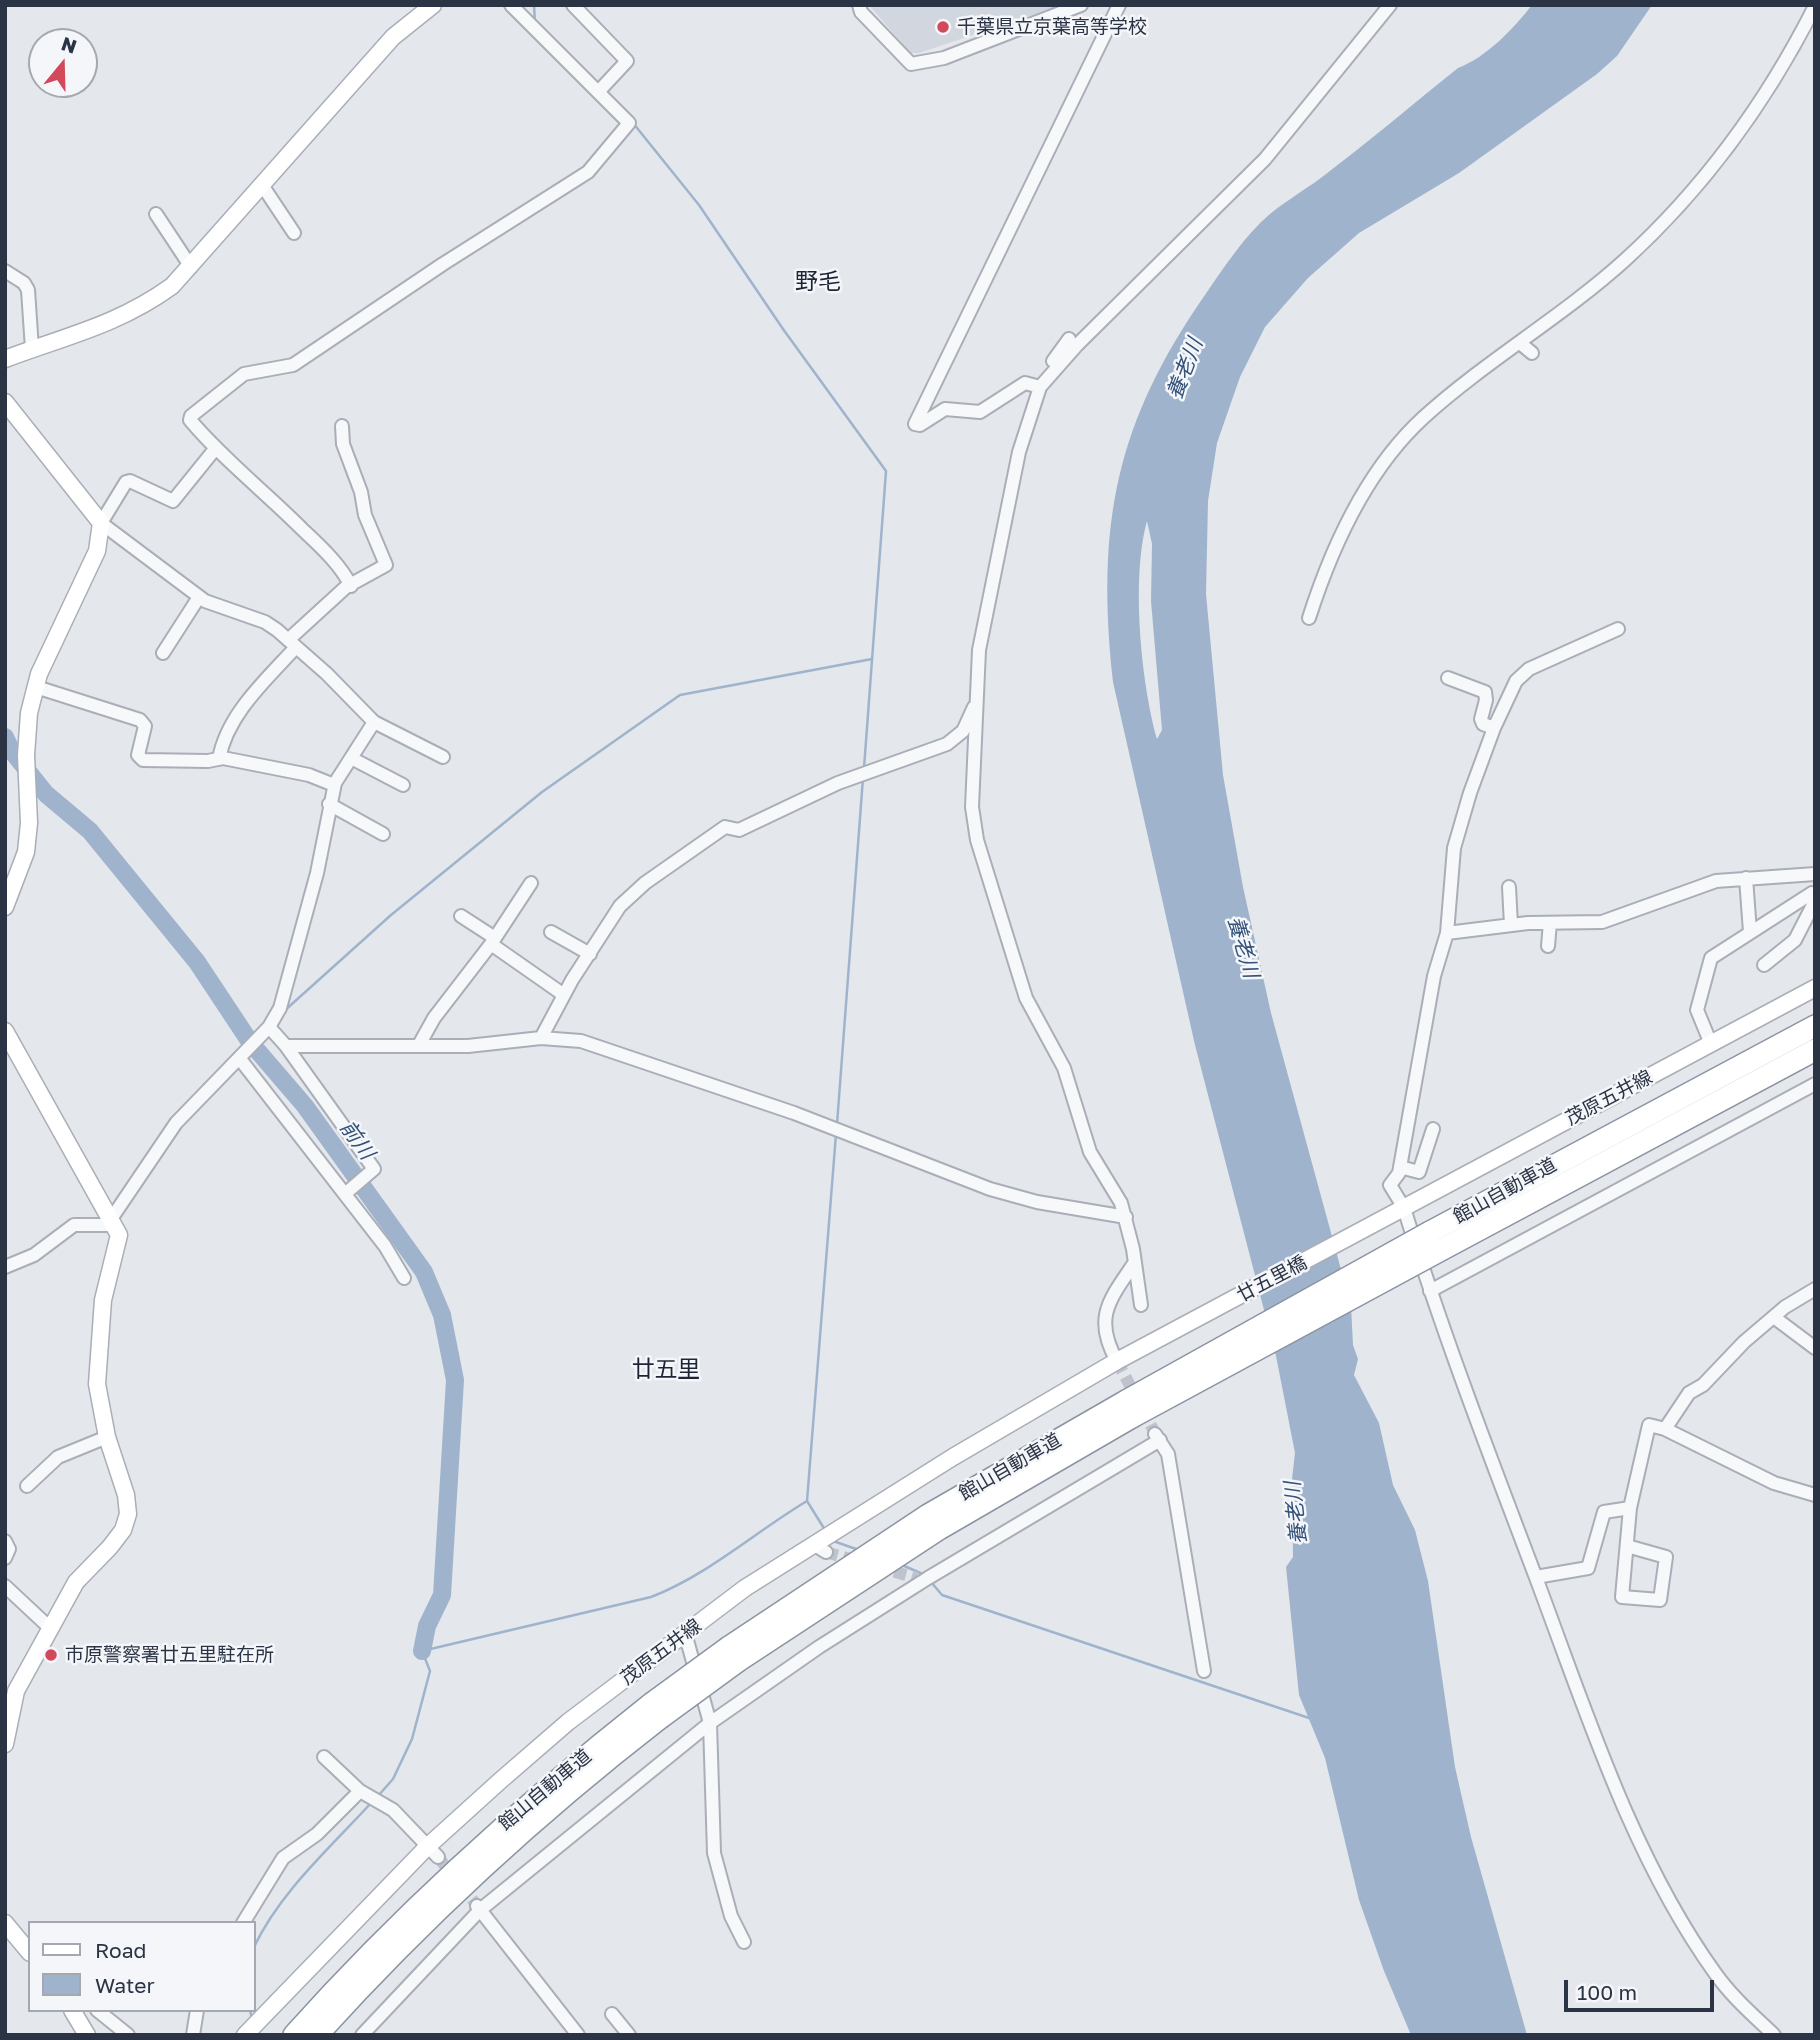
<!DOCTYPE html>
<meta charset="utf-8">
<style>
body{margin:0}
#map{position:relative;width:1820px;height:2040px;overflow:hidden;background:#e4e7ec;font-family:"Golos Text",sans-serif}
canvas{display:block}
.frame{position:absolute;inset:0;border:7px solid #2b3445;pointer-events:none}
.legend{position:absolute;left:28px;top:1921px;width:228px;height:91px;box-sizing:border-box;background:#f4f6f9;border:2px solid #a4a8b1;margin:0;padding:9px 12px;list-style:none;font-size:21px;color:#2b3445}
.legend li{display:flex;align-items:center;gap:14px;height:35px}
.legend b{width:35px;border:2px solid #a4a8b1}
.north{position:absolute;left:28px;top:28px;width:70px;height:70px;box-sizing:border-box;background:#f4f6f9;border:2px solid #a4a8b1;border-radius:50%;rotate:19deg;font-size:19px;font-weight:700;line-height:28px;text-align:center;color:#2b3445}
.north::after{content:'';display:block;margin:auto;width:24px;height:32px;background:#d1495b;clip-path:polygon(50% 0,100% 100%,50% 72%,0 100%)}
.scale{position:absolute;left:1564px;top:1980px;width:150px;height:32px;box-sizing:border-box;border:4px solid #2b3445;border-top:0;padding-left:9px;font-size:21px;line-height:24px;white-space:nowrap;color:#2b3445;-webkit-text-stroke:5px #f4f6f9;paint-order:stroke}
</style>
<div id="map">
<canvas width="1820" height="2040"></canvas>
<div class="frame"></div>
<ul class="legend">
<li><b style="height:9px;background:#fff"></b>Road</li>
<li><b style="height:19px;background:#9fb4cc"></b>Water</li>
</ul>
<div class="north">N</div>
<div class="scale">100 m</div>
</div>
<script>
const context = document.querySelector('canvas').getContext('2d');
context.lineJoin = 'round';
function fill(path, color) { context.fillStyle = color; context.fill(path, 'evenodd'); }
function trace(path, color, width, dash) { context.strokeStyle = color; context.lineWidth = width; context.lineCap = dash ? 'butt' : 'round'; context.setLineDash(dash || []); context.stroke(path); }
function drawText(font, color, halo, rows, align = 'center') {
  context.font = font + ' "Golos Text","Noto Sans JP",sans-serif'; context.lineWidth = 5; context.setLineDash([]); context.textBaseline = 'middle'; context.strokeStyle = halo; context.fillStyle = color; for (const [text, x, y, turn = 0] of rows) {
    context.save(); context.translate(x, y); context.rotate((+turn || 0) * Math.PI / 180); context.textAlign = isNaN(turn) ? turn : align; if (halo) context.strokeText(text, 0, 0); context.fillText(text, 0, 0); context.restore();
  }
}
const built = new Path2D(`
 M 869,5 L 1062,5 L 919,53 L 910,53 Z`);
const water = new Path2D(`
 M 1532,5 L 1652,5 L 1617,56 L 1597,74 L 1459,173 L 1359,233 L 1308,278 L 1265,327 L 1240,377 L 1217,443 L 1208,501 L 1206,594 L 1223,775 L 1243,887 L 1271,1013 L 1351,1306 L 1353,1345 L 1358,1359 L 1354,1375 L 1379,1423 L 1393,1485 L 1415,1530 L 1428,1581 L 1455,1767 L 1471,1837 L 1527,2035 L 1411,2035 L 1384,1971 L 1359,1900 L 1325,1758 L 1299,1695 L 1286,1567 L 1293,1557 L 1292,1479 L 1295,1453 L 1276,1356 L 1195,1045 L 1113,682 C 1096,525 1115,423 1207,292 C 1225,266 1245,235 1270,214 C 1287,200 1308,188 1326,174 C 1371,140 1414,103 1458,68 C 1487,57 1513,29 1532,5 ZM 1147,521 L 1152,544 L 1151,601 L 1162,730 L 1157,739 C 1141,682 1131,578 1147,521 Z`);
const stream = new Path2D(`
 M 534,5 L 535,24
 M 633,123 L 699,205 L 783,329 L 886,471 L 864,768
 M 283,1012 L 391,915 L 542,792 L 680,695 L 872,659
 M 837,1124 L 863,778
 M 825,1530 L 807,1501 L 836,1134
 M 833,1541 L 859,1550
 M 902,1565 L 925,1575
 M 931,1582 L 942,1595 L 1312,1719
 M 378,1796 L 393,1779 L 412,1739 L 430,1671 L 422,1651 L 651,1597 C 708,1575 755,1532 807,1501
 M 254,1947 C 280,1892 330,1848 371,1803
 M 250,2010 L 252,2019`);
const river = new Path2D(`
 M 5,737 L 11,750 L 46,794 L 90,831 L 197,962 L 250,1042 L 305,1106 L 424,1272 L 442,1315 L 455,1380 L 442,1595 L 427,1626 L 422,1651`);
const streetTunnel = new Path2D(`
 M 1117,1361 L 1155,1433
 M 826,1552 L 860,1562
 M 877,1567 L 917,1578
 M 438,1857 L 475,1903`);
const street = new Path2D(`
 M 573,5 L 627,61 L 599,91
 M 859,5 L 861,12 L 911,64 L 944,58 L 1081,5
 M 262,185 L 294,233
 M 156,214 L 191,267
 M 5,271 L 24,283 L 28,290 L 32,349
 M 1520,343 L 1532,353
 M 1053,361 L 1069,339
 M 915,424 L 1119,5
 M 915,424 L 920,425 L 945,409 L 980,412 L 1025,383 L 1040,387
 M 215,449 L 173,501 L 130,481 L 126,482 L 101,523 L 205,601 L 265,622 L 277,630 L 327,674 L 374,722 L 443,757
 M 351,586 C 340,564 320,546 302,529 C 265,492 224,460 190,420 L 191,416 L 244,374 L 293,365 L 443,264 L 588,172 L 629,123 L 511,5
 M 1309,618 C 1332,546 1367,469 1424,417 C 1487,360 1562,317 1625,260 C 1705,187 1766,103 1815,6
 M 1618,629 L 1529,669 L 1516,681 L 1494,728 L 1470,793 L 1454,848 L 1447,933 L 1434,976 L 1399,1173 L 1390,1185 L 1404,1208 C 1443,1335 1491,1459 1538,1583 C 1587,1714 1633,1859 1715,1973 C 1732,1997 1753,2015 1774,2035
 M 288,640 L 346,587 L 386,565 L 365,515 L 361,492 L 343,444 L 342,426
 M 163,653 L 199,597
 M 1448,678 L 1485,692 L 1486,700 L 1481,719 L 1483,724 L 1494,728
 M 36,687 L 140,720 L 145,726 L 138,755 L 143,760 L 208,761 L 223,758 L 309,775 L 334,785
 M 351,758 L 403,785
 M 219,759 C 227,714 267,679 296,647
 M 329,804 L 383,834
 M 1746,878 L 1750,932
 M 1509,887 L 1511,925
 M 461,916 L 495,938
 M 551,932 L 590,954
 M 1447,933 L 1528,923 L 1602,922 L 1716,881 L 1815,874
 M 491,944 L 564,995
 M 1548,946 L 1550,923
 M 1764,965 L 1795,940 L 1813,905
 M 269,1027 L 286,1046 L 468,1046 L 541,1038 L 581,1041 L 794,1113 L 990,1189 L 1037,1202 L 1126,1217
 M 541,1038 L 572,980 L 620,906 L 645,883 L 725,827 L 739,830 L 838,783 L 947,744 L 963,731 L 974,707
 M 1711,1044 L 1697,1010 L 1711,958 L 1812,893
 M 419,1045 L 434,1018 L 491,944 L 531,883
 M 286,1046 L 374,1169 L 346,1193
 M 240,1059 L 385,1246 L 404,1278
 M 1400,1167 L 1419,1172 L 1433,1129
 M 5,1267 L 34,1255 L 74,1225 L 107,1225 L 176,1123 L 269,1027 L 280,1008 L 317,873 L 335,783 L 374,722
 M 1815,1289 L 1785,1307 L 1744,1342 L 1703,1385 L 1689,1393 L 1665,1429 L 1774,1483 L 1815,1495
 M 1430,1291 L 1815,1084
 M 1141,1305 L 1133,1249 L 1121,1203 L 1090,1152 L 1064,1068 L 1026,998 L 977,840 L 972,807 L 979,650 L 1019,452 L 1040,387 L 1077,345 L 1265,159 L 1390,5
 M 1775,1318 L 1815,1348
 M 1117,1361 C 1093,1319 1109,1300 1133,1265
 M 1155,1434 L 1168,1454 L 1204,1671
 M 27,1486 L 58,1457 L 107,1437
 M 5,1541 L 9,1549 L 5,1558
 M 813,1544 L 826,1552
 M 1627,1546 L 1666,1557 L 1660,1600 L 1622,1597 L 1630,1508 L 1649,1425 L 1665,1429
 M 1536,1577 L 1588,1568 L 1604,1512 L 1630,1508
 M 5,1586 L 50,1628
 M 685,1633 L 710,1723 L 714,1853 L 731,1916 L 744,1942
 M 324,1757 L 360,1791 L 393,1810 L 438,1857
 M 477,1906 L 578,2035
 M 243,1923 L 283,1858 L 317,1834 L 360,1791
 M 97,2010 L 128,2035
 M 612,2014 L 629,2035
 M 193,2035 L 197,2010
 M 362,2035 L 480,1910 L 710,1723 L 819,1647 L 928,1578 L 1160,1440`);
const secondary = new Path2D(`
 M 5,359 C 66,336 118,325 172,286 L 393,37 L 433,5
 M 5,402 L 101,523 L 97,551 L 39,674 L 29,713 L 26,755 L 29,823 L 26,852 L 5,907
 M 5,1031 L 119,1235 L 103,1300 L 97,1384 L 107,1437 L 126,1495 L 128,1514 L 123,1530 L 110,1547 L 76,1582 L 16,1691 L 5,1744
 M 5,1923 L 30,1953
 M 72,2010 L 87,2035
 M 245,2035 L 428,1846 L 501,1780 L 568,1722 L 745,1588 L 953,1457 L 1117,1361 L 1815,988`);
const highway = new Path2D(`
 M 1430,1232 L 1815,1026
 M 1441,1250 L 1815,1050
 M 729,1647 L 928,1515 L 1126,1401
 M 738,1661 L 939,1529 L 1132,1417
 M 294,2035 C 403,1913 523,1805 651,1704
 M 317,2035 C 422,1919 536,1814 660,1718`);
const highwayBridge = new Path2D(`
 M 1126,1401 L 1430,1232
 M 1132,1417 L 1441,1250
 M 651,1704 L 729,1647
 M 660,1718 L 738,1661`);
const markers = [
 [943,27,7,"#d1495b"],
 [51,1655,7,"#d1495b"]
];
const poiNames = [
 ["千葉県立京葉高等学校",957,27],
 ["市原警察署廿五里駐在所",65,1655]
];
const streetNames = [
 ["茂原五井線",1609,1098,-28],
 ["館山自動車道",1505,1191,-29],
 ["廿五里橋",1272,1279,-28],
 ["館山自動車道",1010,1467,-30],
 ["茂原五井線",661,1652,-37],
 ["館山自動車道",545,1790,-40]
];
const waterNames = [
 ["養老川",1185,369,-69],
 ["養老川",1243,947,74],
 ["前川",357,1140,54],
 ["養老川",1296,1513,-96]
];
const quarterNames = [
 ["野毛",818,282],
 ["廿五里",666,1370]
];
fill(built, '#d2d6de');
fill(water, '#9fb4cc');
trace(stream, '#9fb4cc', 2.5);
trace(river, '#9fb4cc', 18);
trace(streetTunnel, '#bfc3cb', 12, [12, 6]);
trace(street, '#a9aeb7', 16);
trace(secondary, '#a9aeb7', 19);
trace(highway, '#8b94a3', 24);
trace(street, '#f7f8fa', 12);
trace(secondary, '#fff', 16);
trace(highway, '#fff', 21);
trace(highwayBridge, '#8b94a3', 24, []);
trace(highwayBridge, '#fff', 21);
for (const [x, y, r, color] of markers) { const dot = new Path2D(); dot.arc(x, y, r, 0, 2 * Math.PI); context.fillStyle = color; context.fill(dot); trace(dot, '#f4f6f9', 2.5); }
drawText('19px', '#2b3445', '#f4f6f9', poiNames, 'left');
drawText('19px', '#2b3445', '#f4f6f9', streetNames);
drawText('italic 21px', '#34527a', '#f4f6f9', waterNames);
drawText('23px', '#1d2536', '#f4f6f9', quarterNames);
</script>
